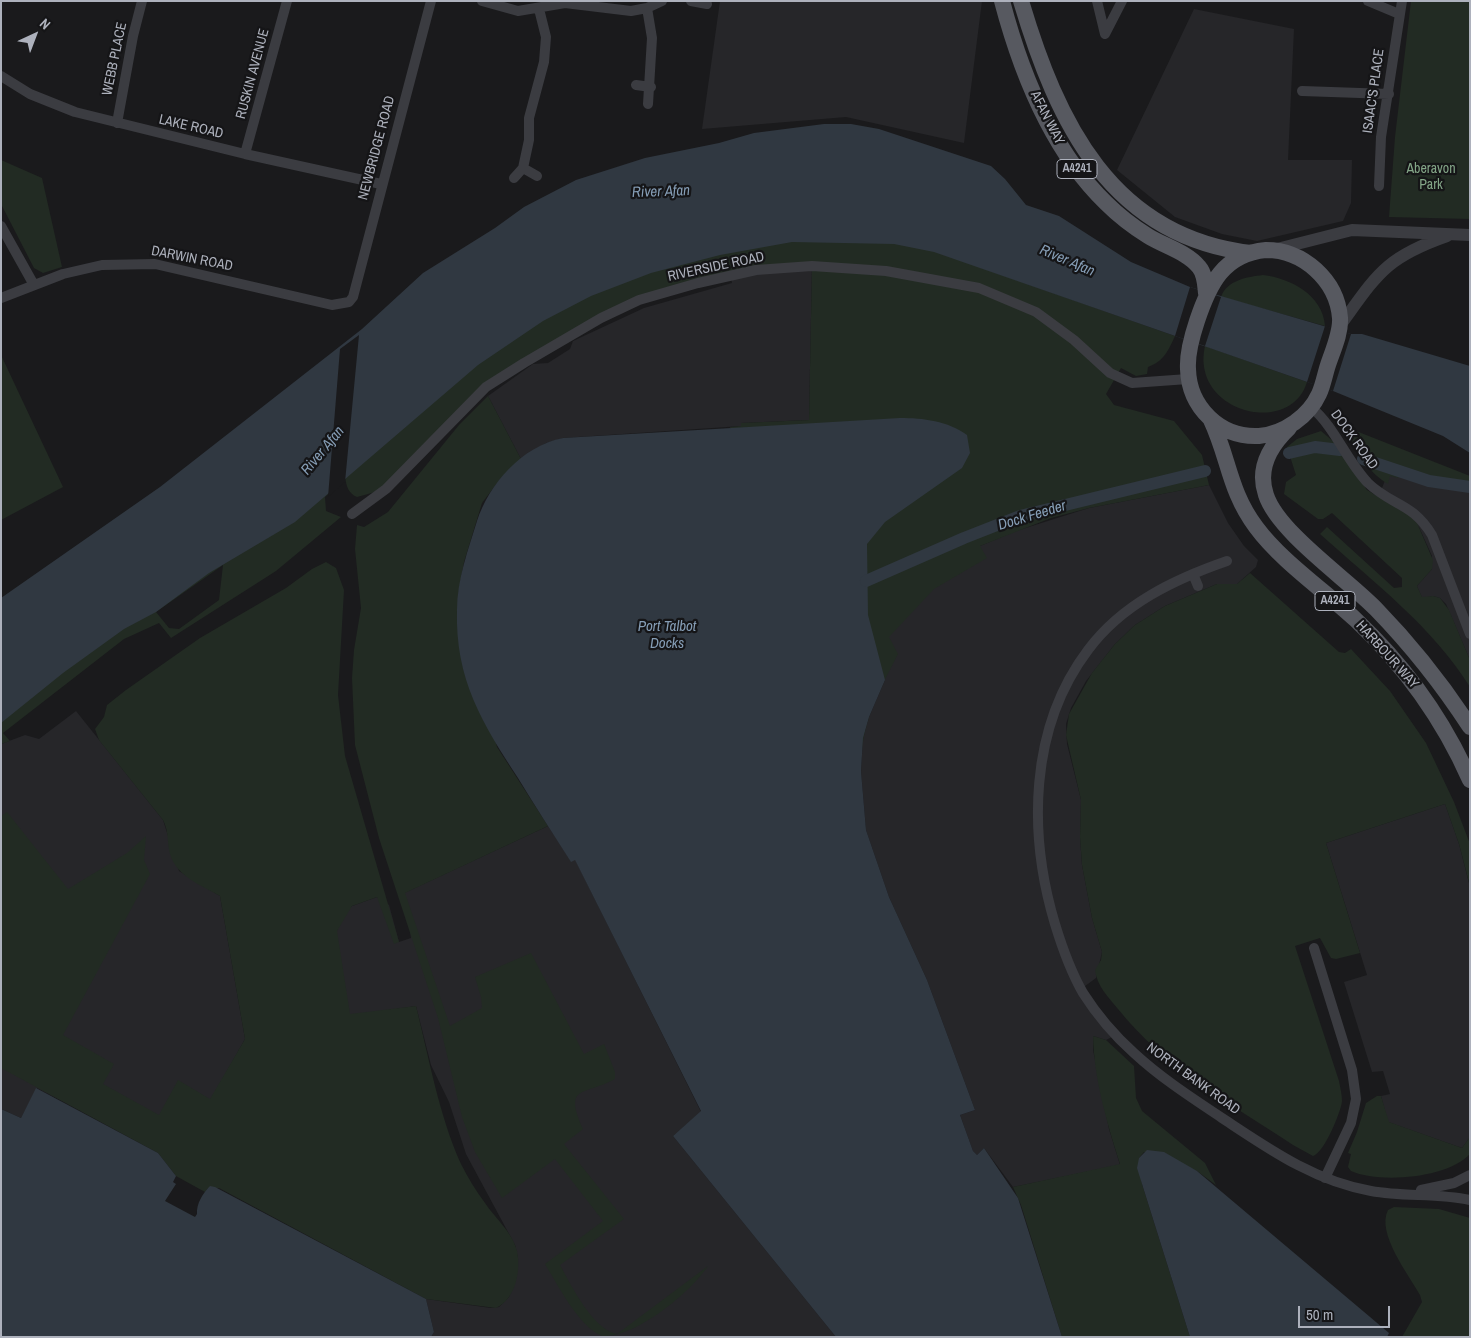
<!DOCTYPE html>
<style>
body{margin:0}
#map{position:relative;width:1471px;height:1338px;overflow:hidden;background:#1a1a1c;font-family:"Archivo Narrow",sans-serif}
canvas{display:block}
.frame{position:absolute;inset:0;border:2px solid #adb1bc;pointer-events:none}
.north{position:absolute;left:10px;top:10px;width:50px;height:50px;-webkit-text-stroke:4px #151517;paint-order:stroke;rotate:43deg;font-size:14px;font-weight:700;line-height:20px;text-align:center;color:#adb1bc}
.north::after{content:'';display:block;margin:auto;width:18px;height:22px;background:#adb1bc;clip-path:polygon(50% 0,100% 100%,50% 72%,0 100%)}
.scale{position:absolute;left:1298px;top:1306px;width:92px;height:22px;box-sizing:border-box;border:2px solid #adb1bc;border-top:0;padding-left:6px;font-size:15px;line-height:18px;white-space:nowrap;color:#adb1bc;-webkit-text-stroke:4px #151517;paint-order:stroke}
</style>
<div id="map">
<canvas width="1471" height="1338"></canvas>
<div class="frame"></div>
<div class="north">N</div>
<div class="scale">50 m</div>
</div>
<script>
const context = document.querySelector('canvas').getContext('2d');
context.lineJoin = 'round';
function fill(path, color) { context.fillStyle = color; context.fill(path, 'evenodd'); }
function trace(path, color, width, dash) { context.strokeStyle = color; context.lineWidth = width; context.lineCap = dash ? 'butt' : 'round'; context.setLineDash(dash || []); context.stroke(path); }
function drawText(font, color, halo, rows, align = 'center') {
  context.font = font + ' "Archivo Narrow",sans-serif'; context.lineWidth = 4.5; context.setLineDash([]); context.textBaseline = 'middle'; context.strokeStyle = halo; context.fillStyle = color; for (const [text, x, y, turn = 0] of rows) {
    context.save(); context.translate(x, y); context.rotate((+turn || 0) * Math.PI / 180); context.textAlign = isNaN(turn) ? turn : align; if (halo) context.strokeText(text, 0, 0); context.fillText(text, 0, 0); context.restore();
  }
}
const built = new Path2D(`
 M 720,1 L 982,1 L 964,143 L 846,117 L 702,129 Z
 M 1194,9 L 1294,29 L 1288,160 L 1352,160 L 1351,203 L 1343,221 L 1257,241 L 1222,234 L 1175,217 L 1117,170 Z
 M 812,266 L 809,420 L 742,423 L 742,426 L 563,438 L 546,443 L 521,459 L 488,396 L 533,364 L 548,363 L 570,349 L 573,341 L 644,308 L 732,283 L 731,276 Z
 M 1390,468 L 1470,487 L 1470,660 L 1446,604 L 1440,598 L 1433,596 L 1422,598 L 1417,586 L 1432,569 L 1432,556 L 1419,527 L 1378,498 Z
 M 1209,485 L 1228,523 L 1244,546 L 1258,560 L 1256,567 L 1237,584 L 1217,584 L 1165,606 L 1135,625 L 1115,644 L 1086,681 L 1071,708 L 1066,724 L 1067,744 L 1081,800 L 1080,837 L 1082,865 L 1092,918 L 1102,952 L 1096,978 L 1081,989 L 1116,1035 L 1106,1040 L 1093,1036 L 1093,1050 L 1109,1129 L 1120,1165 L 1013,1187 L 984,1148 L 977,1155 L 973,1151 L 960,1115 L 975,1110 L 927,980 L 889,897 L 866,830 L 861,771 L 863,738 L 869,717 L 885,680 L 871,608 L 980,546 L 1013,532 L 1089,508 Z
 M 76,711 L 163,820 L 179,871 L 220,896 L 245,1039 L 177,1160 L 37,1088 L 21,1118 L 1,1109 L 1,744 L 25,735 L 39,739 Z
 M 1445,804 L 1459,844 L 1470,887 L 1470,1137 L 1462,1148 L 1388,1122 L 1381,1096 L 1390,1094 L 1383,1071 L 1372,1072 L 1344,982 L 1367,975 L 1326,843 Z
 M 548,826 L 571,861 L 575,859 L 701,1112 L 673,1136 L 836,1337 L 431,1337 L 434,1332 L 426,1299 L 491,1308 L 499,1307 L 509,1297 L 518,1258 L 515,1245 L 466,1154 L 449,1102 L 431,1065 L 416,1006 L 287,1025 L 347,911 L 352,906 L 377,897 L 389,905 L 399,942 L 411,938 L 404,893 Z`);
const green = new Path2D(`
 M 1411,1 L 1470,1 L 1470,219 L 1389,217 L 1395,137 Z
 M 1,160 L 42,178 L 62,267 L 43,273 L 34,268 L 1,204 Z
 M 839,197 L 985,269 L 1175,336 C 1168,351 1164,361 1148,367 L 1147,374 L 1136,376 L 1121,368 L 1106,394 L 1114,405 L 1174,421 L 1202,455 L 1209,485 L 1089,508 L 1051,518 L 980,546 L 987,558 L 934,589 L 889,637 L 898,654 C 888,674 876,695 869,717 C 858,749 858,798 866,830 L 730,427 L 741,426 L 741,423 L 809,420 L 812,266 L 756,270 L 640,300 L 494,381 L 386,489 L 357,497 C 348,493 347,487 345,478 L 325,497 L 326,511 L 341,517 L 276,571 L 171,638 L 159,623 L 124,639 L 3,733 L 10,741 L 1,744 L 1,679 L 394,350 ZM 223,565 L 219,600 L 179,629 L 169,628 L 156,612 Z
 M 1263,275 C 1290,278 1323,295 1325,326 L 1221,297 C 1227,280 1247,277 1263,275 Z
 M 1205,346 L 1307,382 C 1290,438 1190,412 1205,346 Z
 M 1,355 L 63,487 L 1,520 Z
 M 488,396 L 521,459 L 501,478 L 482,503 L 464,562 L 458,596 L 497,747 L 548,826 L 405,893 L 450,1026 L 482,1008 L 481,997 L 475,977 L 531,953 L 584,1054 L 604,1044 L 615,1072 L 615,1079 C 584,1096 563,1084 583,1129 L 564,1144 L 624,1219 L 560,1265 C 571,1285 593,1330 617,1334 L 708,1266 C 691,1292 636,1338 602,1336 C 578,1326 558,1285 545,1264 L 603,1221 L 555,1159 L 502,1198 L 475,1152 L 462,1117 L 438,1018 L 379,838 L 355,745 L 352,678 L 354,650 L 361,608 L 355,549 L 357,525 L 364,527 L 388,512 L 459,425 Z
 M 1351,429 L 1470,476 L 1470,489 L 1448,488 L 1399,475 L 1398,478 L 1390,476 L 1388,484 C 1371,474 1355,453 1349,435 Z
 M 1321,431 L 1334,442 L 1367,490 L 1410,516 L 1417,523 L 1433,560 L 1432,569 L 1417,586 L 1422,597 L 1433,596 L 1440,598 L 1449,610 L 1470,660 L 1470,687 C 1433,627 1372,581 1320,534 L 1327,527 L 1394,588 L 1402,587 L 1402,578 L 1332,513 L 1323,519 L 1318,519 L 1284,494 L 1286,482 L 1296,475 L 1287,447 L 1297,439 Z
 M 326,562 L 336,568 L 344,590 L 338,695 L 345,756 L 399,942 L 394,944 L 377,897 L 352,906 L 337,931 L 350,1014 L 416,1006 C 429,1058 439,1115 461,1164 C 468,1178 476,1191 485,1203 C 495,1218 513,1233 517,1251 C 521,1270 516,1299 496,1308 L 426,1299 L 219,1188 L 208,1188 L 205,1192 L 176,1176 L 158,1153 L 1,1068 L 1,816 L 7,812 L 68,889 L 127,853 L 146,836 L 144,860 L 150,874 L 63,1035 L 114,1064 L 103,1084 L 159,1115 L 178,1080 L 210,1099 L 245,1039 L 220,896 C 201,885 177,877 170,854 C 167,843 169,831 163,820 L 99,740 L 95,729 L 104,717 L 107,705 L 126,690 L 200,638 L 286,588 L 312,569 Z
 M 1250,573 L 1339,652 L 1345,653 L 1351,649 L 1390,691 L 1426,743 L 1454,802 L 1470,844 L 1470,886 L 1459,844 L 1445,804 L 1326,843 L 1360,953 L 1336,959 L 1331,958 L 1320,938 L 1295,946 L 1339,1081 C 1340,1087 1342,1094 1342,1101 C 1341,1112 1324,1153 1313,1156 L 1293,1145 C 1231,1104 1165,1068 1118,1009 C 1108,997 1097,986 1095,970 L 1101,960 L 1102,952 L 1092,918 L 1082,865 L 1080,837 L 1081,800 L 1066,735 L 1069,714 L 1092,673 L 1115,644 L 1135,625 L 1165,606 L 1217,584 L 1237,584 Z
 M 1093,1036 L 1106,1040 L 1134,1066 L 1136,1098 L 1142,1111 L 1205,1163 L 1216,1185 L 1197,1171 L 1144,1152 L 1139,1158 L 1142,1184 L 1190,1337 L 1062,1337 L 1021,1205 L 1013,1187 L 1120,1164 C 1107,1123 1094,1079 1093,1036 Z
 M 1377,1096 L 1381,1096 L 1389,1122 L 1462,1148 L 1470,1137 L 1470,1154 C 1448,1178 1380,1184 1351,1171 L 1348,1167 L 1351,1154 L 1348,1153 L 1357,1132 L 1366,1103 Z
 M 1394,1207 L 1439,1209 L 1470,1218 L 1470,1337 L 1402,1337 L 1422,1302 L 1420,1295 C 1409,1275 1376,1233 1388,1210 Z`);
const water = new Path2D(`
 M 824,124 L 851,124 L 879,129 L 991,166 L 1005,179 L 1026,205 L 1059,216 L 1131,262 L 1190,287 L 1351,334 L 1362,334 L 1470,366 L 1470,453 L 1443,436 L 1333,391 L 934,252 L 894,244 L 792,242 L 720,255 L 651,273 L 591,296 L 543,321 L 478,365 L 295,522 L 209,573 L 156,612 L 124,629 L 63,673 L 1,723 L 1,598 L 160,487 L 362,329 L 423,273 L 495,228 L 524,207 L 576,180 L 645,158 L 719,143 L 754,133 Z
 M 900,418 C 923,418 948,421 967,435 L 970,453 L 962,468 L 885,522 L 867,544 L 868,615 L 885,680 L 869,717 L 863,738 L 861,771 L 866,830 L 889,897 L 927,980 L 975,1110 L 960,1115 L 973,1151 L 977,1155 L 984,1148 L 1018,1198 L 1062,1337 L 836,1337 L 673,1136 L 701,1111 L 575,860 L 571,862 C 553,834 535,806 518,778 C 482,723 455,679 457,610 C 457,580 468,550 477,521 C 489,484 522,446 563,438 Z
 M 36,1088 L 158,1153 L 176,1176 L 173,1182 L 176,1184 L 165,1201 L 195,1217 L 197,1214 C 196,1204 203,1193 210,1186 L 215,1187 L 426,1299 L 434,1332 L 431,1337 L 1,1337 L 1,1109 L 21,1118 Z
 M 1147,1150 L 1164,1152 L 1197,1171 L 1389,1333 L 1387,1337 L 1190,1337 L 1137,1168 L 1139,1158 Z`);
const pier = new Path2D(`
 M 1190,287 L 1221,297 L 1205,346 L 1175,336 Z
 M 1325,326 L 1351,334 L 1333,391 L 1307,382 Z
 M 359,335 L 345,482 L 328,497 L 340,349 Z`);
const canal = new Path2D(`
 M 1289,453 L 1315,447 L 1340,450
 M 1363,459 L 1429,481 L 1470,487
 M 866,581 L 964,538 L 1020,516 L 1205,471`);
const minor = new Path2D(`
 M 482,1 L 518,11 L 565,3 L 631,11 L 647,8 L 662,1
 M 691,1 L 707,4
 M 1097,1 L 1105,34
 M 1368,1 L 1399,14
 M 647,8 L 652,38 L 648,104
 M 1105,34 L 1122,1
 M 1,76 L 30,94 L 75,112 L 245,154 L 381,184
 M 636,85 L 651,87
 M 1302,91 L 1389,94
 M 117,123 L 133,36 L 142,1
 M 245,154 L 287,1
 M 523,168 L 537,176
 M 514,178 L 523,168 L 529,140 L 529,118 L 544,62 L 546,37 L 539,9
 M 1379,186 L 1381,137 L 1402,1
 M 1,226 L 34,285
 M 1,298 L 63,274 L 102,265 L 155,264 L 332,305 L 349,302 L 353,297 L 431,1
 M 1311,407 C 1335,427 1346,460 1368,483 C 1392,506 1412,502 1432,535 L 1470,634
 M 352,514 L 386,489 L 486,387 L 524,363 L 601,318 L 639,300 L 698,283 L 756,270 L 812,266 L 886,271 L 979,288 L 1036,312 L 1074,340 L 1110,373 L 1132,383 L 1188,379
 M 1227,561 C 1175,579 1122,604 1088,650 C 1029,728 1028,834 1055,924 C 1062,947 1071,972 1083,993 C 1097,1015 1115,1036 1134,1053 C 1161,1078 1192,1098 1222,1118 C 1269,1149 1314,1181 1371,1191 C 1404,1197 1437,1193 1470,1200
 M 1193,574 L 1198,586
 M 1314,948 L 1352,1070 L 1356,1099 L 1351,1123 L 1325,1178
 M 1421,1190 L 1454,1183 L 1470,1175`);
const tertiary = new Path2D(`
 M 1273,250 L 1352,230 L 1470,235
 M 1339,327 C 1377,275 1384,258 1447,236`);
const primary = new Path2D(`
 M 1002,1 C 1021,73 1051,150 1106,203 C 1118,215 1132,226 1148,236 C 1164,246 1187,252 1199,267 C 1205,274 1205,284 1206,293
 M 1021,1 C 1057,122 1111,237 1251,253
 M 1266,250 C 1303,250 1337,280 1340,318 C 1341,333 1333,350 1328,365 C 1325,374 1323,386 1319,394 C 1309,416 1284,434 1259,436 C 1220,438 1189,407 1188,369 C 1187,353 1192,336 1197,321 C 1209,285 1223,254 1266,250 Z
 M 1211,420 C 1229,458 1229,491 1256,527 C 1281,561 1325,591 1356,620 C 1405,666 1443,719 1470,780
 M 1289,428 C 1270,446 1257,469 1266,495 C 1278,532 1347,579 1376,609 C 1412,646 1442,684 1470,727`);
const shields = [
 [1077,169,40],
 [1335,601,40]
];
const shieldNames = [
 ["A4241",1077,169],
 ["A4241",1335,601]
];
const streetNames = [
 ["WEBB PLACE",115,59,-78],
 ["RUSKIN AVENUE",253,74,-75],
 ["ISAAC'S PLACE",1374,91,-82],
 ["AFAN WAY",1047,118,63],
 ["LAKE ROAD",191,127,13],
 ["NEWBRIDGE ROAD",377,148,-75],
 ["DARWIN ROAD",192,259,11],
 ["RIVERSIDE ROAD",716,267,-12],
 ["DOCK ROAD",1354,440,54],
 ["HARBOUR WAY",1387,655,48],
 ["NORTH BANK ROAD",1193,1079,36]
];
const parkNames = [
 ["Aberavon",1431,169],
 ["Park",1431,185]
];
const waterNames = [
 ["River Afan",661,192,-2],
 ["River Afan",1067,261,23],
 ["River Afan",323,451,-50],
 ["Dock Feeder",1032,516,-17],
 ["Port Talbot",667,627],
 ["Docks",667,644]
];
fill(built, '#262629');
fill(green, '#222b23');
fill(water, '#303841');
fill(pier, '#1a1a1c');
trace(canal, '#303841', 12);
trace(minor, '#3b3c41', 10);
trace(tertiary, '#3b3c41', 12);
trace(primary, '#575960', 16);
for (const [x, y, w] of shields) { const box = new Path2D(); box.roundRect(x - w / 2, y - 9.5, w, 19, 4); context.fillStyle = '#151517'; context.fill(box); trace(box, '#adb1bc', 1); }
drawText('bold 12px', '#adb1bc', null, shieldNames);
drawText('14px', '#adb1bc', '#151517', streetNames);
drawText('14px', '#84a688', '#151517', parkNames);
drawText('italic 15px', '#859db5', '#151517', waterNames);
</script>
